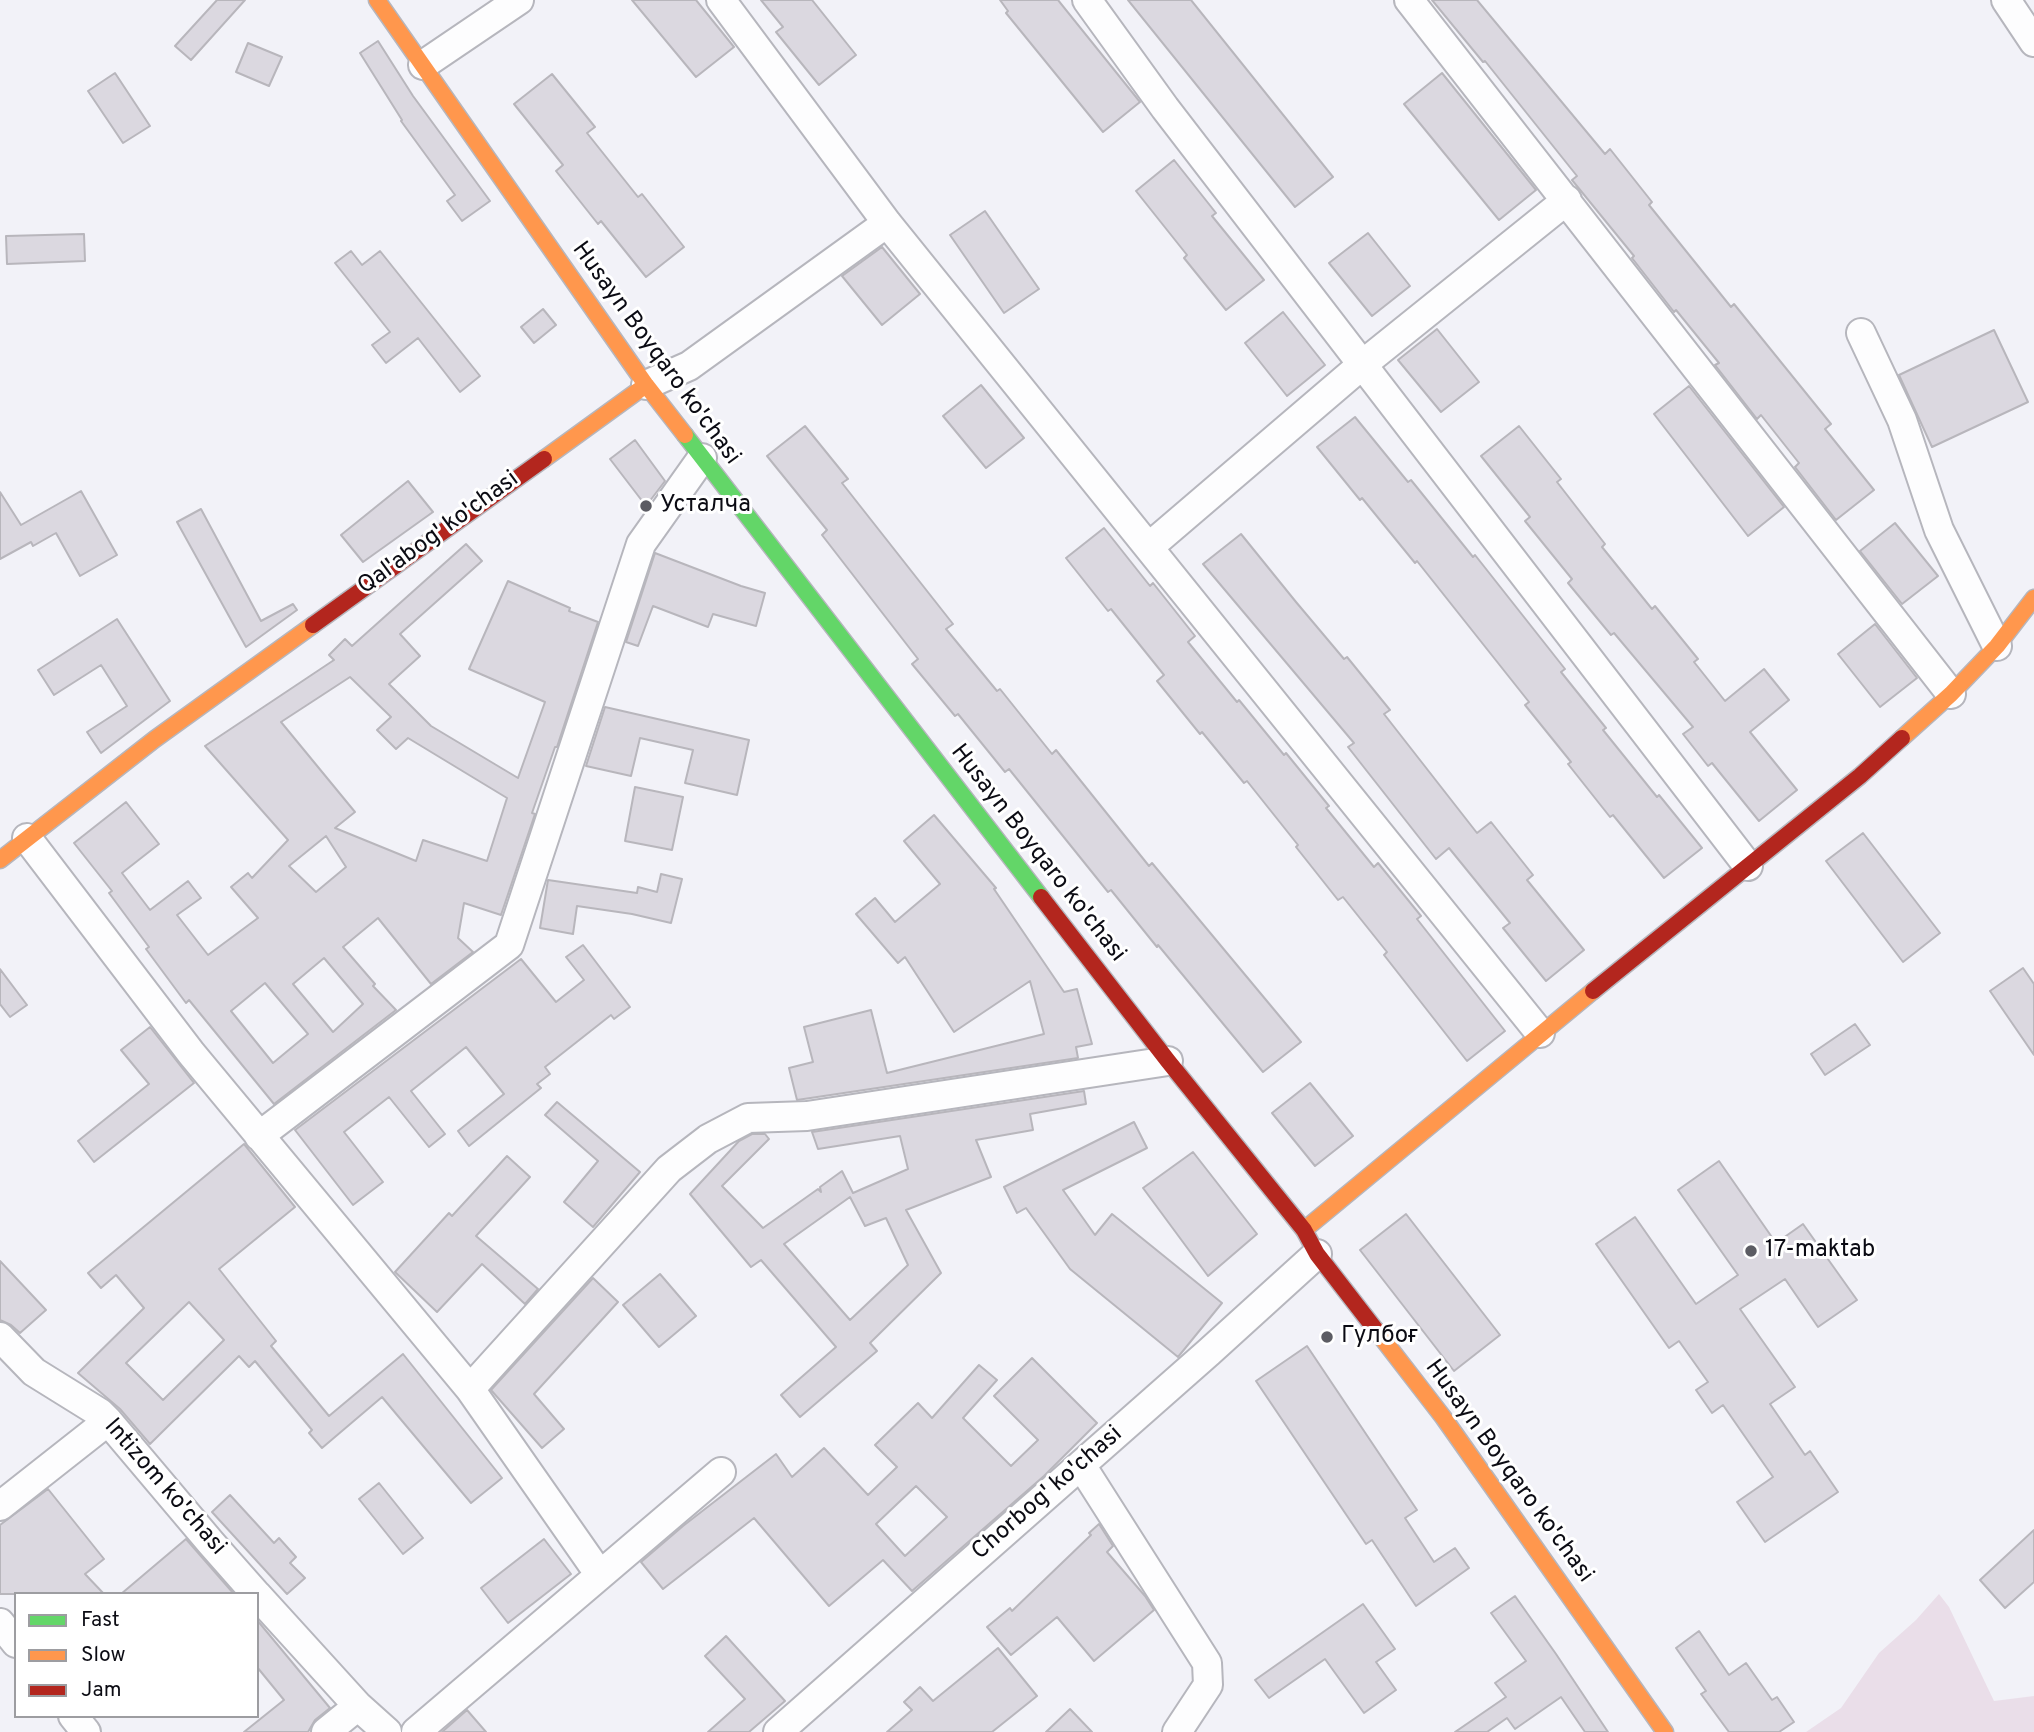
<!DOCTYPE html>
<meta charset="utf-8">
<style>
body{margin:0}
#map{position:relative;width:2034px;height:1732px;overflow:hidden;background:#f2f2f8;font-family:Overpass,sans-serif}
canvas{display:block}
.legend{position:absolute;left:14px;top:1592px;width:245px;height:126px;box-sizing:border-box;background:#fff;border:2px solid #9d9da1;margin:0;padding:9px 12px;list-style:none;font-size:21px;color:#0b0b13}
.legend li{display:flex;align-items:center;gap:14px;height:35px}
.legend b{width:35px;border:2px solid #9d9da1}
</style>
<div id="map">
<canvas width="2034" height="1732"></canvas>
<ul class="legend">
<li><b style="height:9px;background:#63d668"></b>Fast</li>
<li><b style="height:9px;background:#ff974d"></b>Slow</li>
<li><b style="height:9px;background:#b3261e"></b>Jam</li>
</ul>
</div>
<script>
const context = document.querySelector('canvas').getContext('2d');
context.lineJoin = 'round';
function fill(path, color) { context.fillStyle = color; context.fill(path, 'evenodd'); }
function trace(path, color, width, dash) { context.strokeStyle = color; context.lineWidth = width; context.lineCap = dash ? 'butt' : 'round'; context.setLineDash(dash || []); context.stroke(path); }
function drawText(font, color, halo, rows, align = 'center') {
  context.font = font + ' Overpass,sans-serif'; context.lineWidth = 6; context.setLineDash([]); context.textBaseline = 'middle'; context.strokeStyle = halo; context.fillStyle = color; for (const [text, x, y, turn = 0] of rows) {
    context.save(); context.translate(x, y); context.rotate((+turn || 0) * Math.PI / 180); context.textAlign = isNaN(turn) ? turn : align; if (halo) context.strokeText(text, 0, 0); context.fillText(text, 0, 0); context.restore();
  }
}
const green = new Path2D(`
 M 1939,1594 L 1949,1607 L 1994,1701 L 2034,1696 L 2034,1732 L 1806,1732 L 1841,1708 L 1879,1653 L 1916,1620 Z`);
const building = new Path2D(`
 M 217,0 L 245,0 L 191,60 L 175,46 Z
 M 632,0 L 696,0 L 734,47 L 696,77 Z
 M 761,0 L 812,0 L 856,55 L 819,85 L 776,32 L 783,27 Z
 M 1000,0 L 1058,0 L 1140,102 L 1103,132 L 1006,13 L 1008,11 Z
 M 1128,0 L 1191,0 L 1333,177 L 1295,207 Z
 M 1432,0 L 1477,0 L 1605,154 L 1610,149 L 1652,202 L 1649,205 L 1731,307 L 1734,304 L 1831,424 L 1825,429 L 1874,490 L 1836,520 L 1795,467 L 1799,463 L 1761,415 L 1757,419 L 1715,365 L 1719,363 L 1676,310 L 1674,312 L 1632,258 L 1634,256 L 1572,180 L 1577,176 L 1485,61 L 1483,62 Z
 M 378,41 L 413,96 L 490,201 L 462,221 L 447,201 L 455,195 L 401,121 L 402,120 L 360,53 Z
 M 248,43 L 282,57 L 269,86 L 236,72 Z
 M 115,73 L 150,126 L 123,143 L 88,91 Z
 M 1442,73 L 1536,190 L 1499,220 L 1404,104 Z
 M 552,74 L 595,127 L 587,133 L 638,197 L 642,194 L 684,247 L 646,277 L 601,221 L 598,224 L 556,171 L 563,165 L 514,104 Z
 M 1174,160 L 1216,213 L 1212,216 L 1264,280 L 1226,310 L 1184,258 L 1187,255 L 1136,191 Z
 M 985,211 L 1039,289 L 1004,313 L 950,235 Z
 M 1368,233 L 1410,286 L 1372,316 L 1329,263 Z
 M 84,234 L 85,261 L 7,264 L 6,236 Z
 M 882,247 L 920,294 L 882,325 L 842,276 Z
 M 351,251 L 362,265 L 380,251 L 480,376 L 460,392 L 418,338 L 386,363 L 372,345 L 390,332 L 335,263 Z
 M 543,309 L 556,325 L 534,343 L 521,327 Z
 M 1283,312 L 1325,365 L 1287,396 L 1245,343 Z
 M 1437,329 L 1479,382 L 1441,412 L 1398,360 Z
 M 1994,330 L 2028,402 L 1932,447 L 1899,375 Z
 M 981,385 L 1024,438 L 986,468 L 943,416 Z
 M 1689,386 L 1784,507 L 1748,536 L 1654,414 Z
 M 1355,417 L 1408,482 L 1411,480 L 1473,557 L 1475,555 L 1565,669 L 1561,672 L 1606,728 L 1603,730 L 1657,797 L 1659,795 L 1702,848 L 1664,878 L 1613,815 L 1610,817 L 1568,764 L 1571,762 L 1525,705 L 1529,702 L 1417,561 L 1415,563 L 1362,498 L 1360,500 L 1317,447 Z
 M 805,426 L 848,479 L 842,483 L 953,624 L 946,629 L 997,691 L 1000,689 L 1052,754 L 1056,750 L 1149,866 L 1152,863 L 1301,1042 L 1263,1072 L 1158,945 L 1157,947 L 1111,890 L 1108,892 L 1009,769 L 1005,772 L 958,714 L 955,716 L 912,664 L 918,659 L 822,535 L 827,530 L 767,456 Z
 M 1519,426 L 1561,479 L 1557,482 L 1605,544 L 1602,547 L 1652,609 L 1655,606 L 1698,659 L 1694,662 L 1725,701 L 1764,669 L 1789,700 L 1750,732 L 1797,790 L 1759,821 L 1712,763 L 1708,766 L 1683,734 L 1693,727 L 1614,633 L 1611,635 L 1568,583 L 1572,579 L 1525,521 L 1530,517 L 1481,456 Z
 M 635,440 L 665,481 L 646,506 L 610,459 Z
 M 408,481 L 433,512 L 363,562 L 341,535 Z
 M 81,491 L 117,555 L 80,576 L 56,533 L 33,546 L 31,542 L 0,559 L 0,492 L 21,525 Z
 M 201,509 L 261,621 L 293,604 L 297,610 L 246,647 L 177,522 Z
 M 1895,523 L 1938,576 L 1902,604 L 1860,551 Z
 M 1104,528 L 1150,586 L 1153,583 L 1195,636 L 1188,642 L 1237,702 L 1239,700 L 1284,755 L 1286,753 L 1329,806 L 1326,808 L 1374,867 L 1378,863 L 1421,916 L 1417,919 L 1505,1031 L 1467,1061 L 1384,955 L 1387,952 L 1343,897 L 1338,900 L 1296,847 L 1298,845 L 1247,781 L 1244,783 L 1202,732 L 1200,734 L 1157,681 L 1164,675 L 1111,609 L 1108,611 L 1066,558 Z
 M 1241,534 L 1296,602 L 1344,659 L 1347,657 L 1390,710 L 1384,714 L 1477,833 L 1491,822 L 1533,875 L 1527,880 L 1584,950 L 1546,981 L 1503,928 L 1510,923 L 1449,848 L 1436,859 L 1348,747 L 1354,743 L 1203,564 Z
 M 466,544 L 482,561 L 400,634 L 420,656 L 389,684 L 431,726 L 518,778 L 545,702 L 469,669 L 508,581 L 570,608 L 569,611 L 598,622 L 557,747 L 555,747 L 532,813 L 535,814 L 501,915 L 464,903 L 458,938 L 473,952 L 431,984 L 378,918 L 343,947 L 375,984 L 373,986 L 396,1010 L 274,1104 L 189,1000 L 186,1003 L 146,949 L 149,947 L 109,893 L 112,891 L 74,843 L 126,802 L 159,844 L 122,873 L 150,910 L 188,881 L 201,898 L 177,915 L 208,955 L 258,918 L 231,887 L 248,873 L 252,878 L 288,840 L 205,746 L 334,660 L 329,655 L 345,639 L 352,646 ZM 350,677 L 391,717 L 377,730 L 396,749 L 408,738 L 507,798 L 487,861 L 423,840 L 416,861 L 335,828 L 355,812 L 281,722 ZM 326,836 L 346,867 L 316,892 L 289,866 ZM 324,958 L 363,1004 L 333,1032 L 293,984 ZM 265,983 L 308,1034 L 273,1063 L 231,1011 Z
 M 655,553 L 741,586 L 765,593 L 756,626 L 713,614 L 708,627 L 653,606 L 638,646 L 626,642 Z
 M 117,619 L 170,701 L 101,753 L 87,732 L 127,706 L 101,665 L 54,695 L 38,670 Z
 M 1875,624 L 1917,678 L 1880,707 L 1838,654 Z
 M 605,707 L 749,740 L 737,795 L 685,783 L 693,750 L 640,738 L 631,776 L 586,766 Z
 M 635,787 L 683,797 L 672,850 L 625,841 Z
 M 934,815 L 996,888 L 994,889 L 1064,992 L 1077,989 L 1092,1044 L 1076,1047 L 1078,1058 L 797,1100 L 789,1068 L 813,1062 L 804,1027 L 871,1010 L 887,1073 L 1044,1034 L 1030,981 L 954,1032 L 905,957 L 898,963 L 856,914 L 875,898 L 895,922 L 940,884 L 904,841 Z
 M 1863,833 L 1940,933 L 1903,962 L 1826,861 Z
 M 661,874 L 682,879 L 671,923 L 632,914 L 577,906 L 573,934 L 540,928 L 548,880 L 637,893 L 638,887 L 657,892 Z
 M 583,945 L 630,1007 L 614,1019 L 611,1015 L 545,1067 L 550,1074 L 537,1084 L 541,1088 L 469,1146 L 458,1131 L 504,1094 L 466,1047 L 411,1091 L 445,1134 L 429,1147 L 389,1097 L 344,1132 L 383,1182 L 353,1205 L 295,1130 L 521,959 L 556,1002 L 584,980 L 566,957 Z
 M 2023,968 L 2034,984 L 2034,1055 L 1990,991 Z
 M 0,969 L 27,1005 L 10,1017 L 0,1004 Z
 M 1855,1024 L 1870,1045 L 1825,1075 L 1811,1054 Z
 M 150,1027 L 194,1083 L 94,1162 L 78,1141 L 149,1084 L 121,1050 Z
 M 1310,1083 L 1353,1136 L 1315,1166 L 1272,1113 Z
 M 1084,1091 L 1086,1104 L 1030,1114 L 1033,1130 L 976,1140 L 991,1177 L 906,1210 L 941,1273 L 870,1343 L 877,1351 L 800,1417 L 781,1395 L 836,1347 L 761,1260 L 751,1267 L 690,1194 L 739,1141 L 752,1134 L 765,1134 L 769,1139 L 722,1186 L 763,1228 L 818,1189 L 821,1192 L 820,1187 L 842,1171 L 853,1193 L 908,1169 L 900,1136 L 818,1149 L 812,1132 ZM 850,1197 L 865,1226 L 886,1218 L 908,1265 L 850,1320 L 784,1244 Z
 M 557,1102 L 640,1172 L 593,1227 L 564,1202 L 598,1161 L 545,1115 Z
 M 1134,1122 L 1147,1148 L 1063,1190 L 1095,1235 L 1112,1214 L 1222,1303 L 1178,1357 L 1070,1269 L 1026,1208 L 1017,1213 L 1004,1187 Z
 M 244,1144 L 295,1207 L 219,1269 L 276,1341 L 271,1346 L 329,1416 L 403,1354 L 502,1478 L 471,1503 L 382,1397 L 322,1448 L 309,1433 L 312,1430 L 255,1361 L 249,1367 L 239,1356 L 150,1444 L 120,1409 L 78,1373 L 144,1308 L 116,1275 L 101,1288 L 88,1273 ZM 189,1302 L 224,1340 L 163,1400 L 126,1363 Z
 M 1193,1152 L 1257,1234 L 1208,1276 L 1143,1188 Z
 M 507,1156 L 530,1177 L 476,1236 L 538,1289 L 525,1304 L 482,1264 L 437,1312 L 395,1272 L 449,1213 L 452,1216 Z
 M 1719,1161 L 1776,1243 L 1803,1224 L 1857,1300 L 1818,1327 L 1785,1279 L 1740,1309 L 1795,1387 L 1770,1404 L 1805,1455 L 1810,1451 L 1838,1492 L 1765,1542 L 1737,1502 L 1773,1477 L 1723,1405 L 1712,1413 L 1696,1390 L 1708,1382 L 1679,1341 L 1669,1348 L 1596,1244 L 1635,1217 L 1696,1304 L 1738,1275 L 1678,1190 Z
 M 1406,1214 L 1500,1335 L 1454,1371 L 1360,1250 Z
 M 0,1261 L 46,1310 L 20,1333 L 11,1325 L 0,1320 Z
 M 660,1274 L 696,1316 L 659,1347 L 623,1305 Z
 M 593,1278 L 618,1302 L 534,1394 L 564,1429 L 542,1448 L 491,1390 Z
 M 1307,1346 L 1417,1510 L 1405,1518 L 1434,1562 L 1455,1548 L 1469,1568 L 1416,1606 L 1372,1540 L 1366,1544 L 1256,1381 Z
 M 1032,1358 L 1097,1423 L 1044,1476 L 912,1591 L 883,1560 L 829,1606 L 754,1518 L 663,1589 L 641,1562 L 683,1526 L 776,1454 L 792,1477 L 824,1448 L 868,1495 L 897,1467 L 875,1445 L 918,1403 L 932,1418 L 979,1365 L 997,1380 L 963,1418 L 1011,1466 L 1038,1440 L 994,1396 ZM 916,1486 L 947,1517 L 905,1556 L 876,1524 Z
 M 379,1483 L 423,1538 L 403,1554 L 359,1499 Z
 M 48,1489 L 104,1559 L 85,1574 L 104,1594 L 0,1594 L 0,1525 Z
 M 230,1495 L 274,1543 L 279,1538 L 296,1557 L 290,1563 L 305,1578 L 287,1594 L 212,1512 Z
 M 1099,1524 L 1113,1546 L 1107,1552 L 1145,1596 L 1154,1610 L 1094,1661 L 1057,1617 L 1011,1655 L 987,1627 L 1010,1608 L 1012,1611 L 1091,1535 L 1089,1533 Z
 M 2034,1530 L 2034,1582 L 2005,1608 L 1980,1580 Z
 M 186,1539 L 234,1594 L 121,1594 Z
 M 544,1539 L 571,1574 L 508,1623 L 481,1588 Z
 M 1515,1596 L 1556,1654 L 1608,1732 L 1585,1732 L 1561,1697 L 1515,1729 L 1507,1718 L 1487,1732 L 1455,1732 L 1506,1697 L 1495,1683 L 1526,1661 L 1491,1613 Z
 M 1363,1604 L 1395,1649 L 1376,1662 L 1396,1690 L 1364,1713 L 1325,1659 L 1269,1698 L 1255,1680 Z
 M 257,1620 L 330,1708 L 315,1720 L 308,1732 L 244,1732 L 284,1700 L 257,1667 Z
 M 1699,1631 L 1729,1675 L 1746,1663 L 1772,1700 L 1777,1697 L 1794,1722 L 1779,1732 L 1729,1732 L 1701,1694 L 1706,1691 L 1676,1648 Z
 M 726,1636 L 785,1701 L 749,1732 L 708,1732 L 745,1699 L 705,1656 Z
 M 998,1648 L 1037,1696 L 992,1732 L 887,1732 L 912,1710 L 904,1702 L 920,1687 L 933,1701 Z
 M 1070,1709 L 1092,1732 L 1046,1732 Z
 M 467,1710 L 486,1732 L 442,1732 Z`);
const street = new Path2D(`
 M 721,0 L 887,223 L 1540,1033
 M 1087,0 L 1165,108 L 1748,866
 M 1409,0 L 1951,694
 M 2006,0 L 2034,42
 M 423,65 L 519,0
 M 1861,333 L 1902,420 L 1939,530 L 1997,646
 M 646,385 L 689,366 L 887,223
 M 1149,547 L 1363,364 L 1567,200
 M 27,838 L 191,1053 L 470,1389 L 600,1575
 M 259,1136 L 509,945 L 641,544 L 702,458
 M 0,1337 L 34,1372 L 100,1413 L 108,1421 L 211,1543 L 256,1594
 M 470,1389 L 669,1169 L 708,1139 L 748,1118 L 807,1116 L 1168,1061
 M 1081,1465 L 1207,1663 L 1208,1685 L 1177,1732
 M 0,1506 L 108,1421
 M 257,1595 L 358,1706 L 387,1732
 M 0,1623 L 16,1643
 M 73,1716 L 86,1732
 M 326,1732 L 358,1706
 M 416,1732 L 721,1472
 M 778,1732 L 1209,1352 L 1317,1254`);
const fast = new Path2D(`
 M 685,435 L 1041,897`);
const slow = new Path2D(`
 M 377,0 L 646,385 L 685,435
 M 544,459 L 646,385
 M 1902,738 L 1951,694 L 1997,646 L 2034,598
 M 0,860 L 155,739 L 313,625
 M 1304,1230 L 1593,991
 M 1375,1329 L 1443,1417 L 1665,1732`);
const jam = new Path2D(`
 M 313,625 L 544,459
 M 1041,897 L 1168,1061 L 1304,1230 L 1317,1254 L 1375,1329
 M 1593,991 L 1860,776 L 1902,738`);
const markers = [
 [646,506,7,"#5c5c63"],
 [1751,1251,7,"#5c5c63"],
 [1327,1337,7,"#5c5c63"]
];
const streetNames = [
 ["Husayn Boyqaro ko'chasi",655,354,54],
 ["Qal'abog' ko'chasi",439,534,-36],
 ["Husayn Boyqaro ko'chasi",1037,854,52],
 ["Husayn Boyqaro ko'chasi",1508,1472,54],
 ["Intizom ko'chasi",164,1488,49],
 ["Сhorbog' ko'chasi",1048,1494,-41]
];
const poiNames = [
 ["Усталча",660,506],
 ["17-maktab",1765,1251],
 ["Гулбоғ",1341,1337]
];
fill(green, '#eadee9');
fill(building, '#dbd8e0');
trace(building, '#b8b6bc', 2);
trace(street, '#b6b6bd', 32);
trace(fast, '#b6b6bd', 19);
trace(slow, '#b6b6bd', 19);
trace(jam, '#b6b6bd', 19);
trace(street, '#fdfdfe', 28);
trace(fast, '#63d668', 16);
trace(slow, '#ff974d', 16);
trace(jam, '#b3261e', 16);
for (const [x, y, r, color] of markers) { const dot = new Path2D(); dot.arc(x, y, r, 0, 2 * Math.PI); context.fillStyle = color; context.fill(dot); trace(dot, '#fff', 2.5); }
drawText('24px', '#0b0b13', '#fff', streetNames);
drawText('24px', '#0b0b13', '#fff', poiNames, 'left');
</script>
